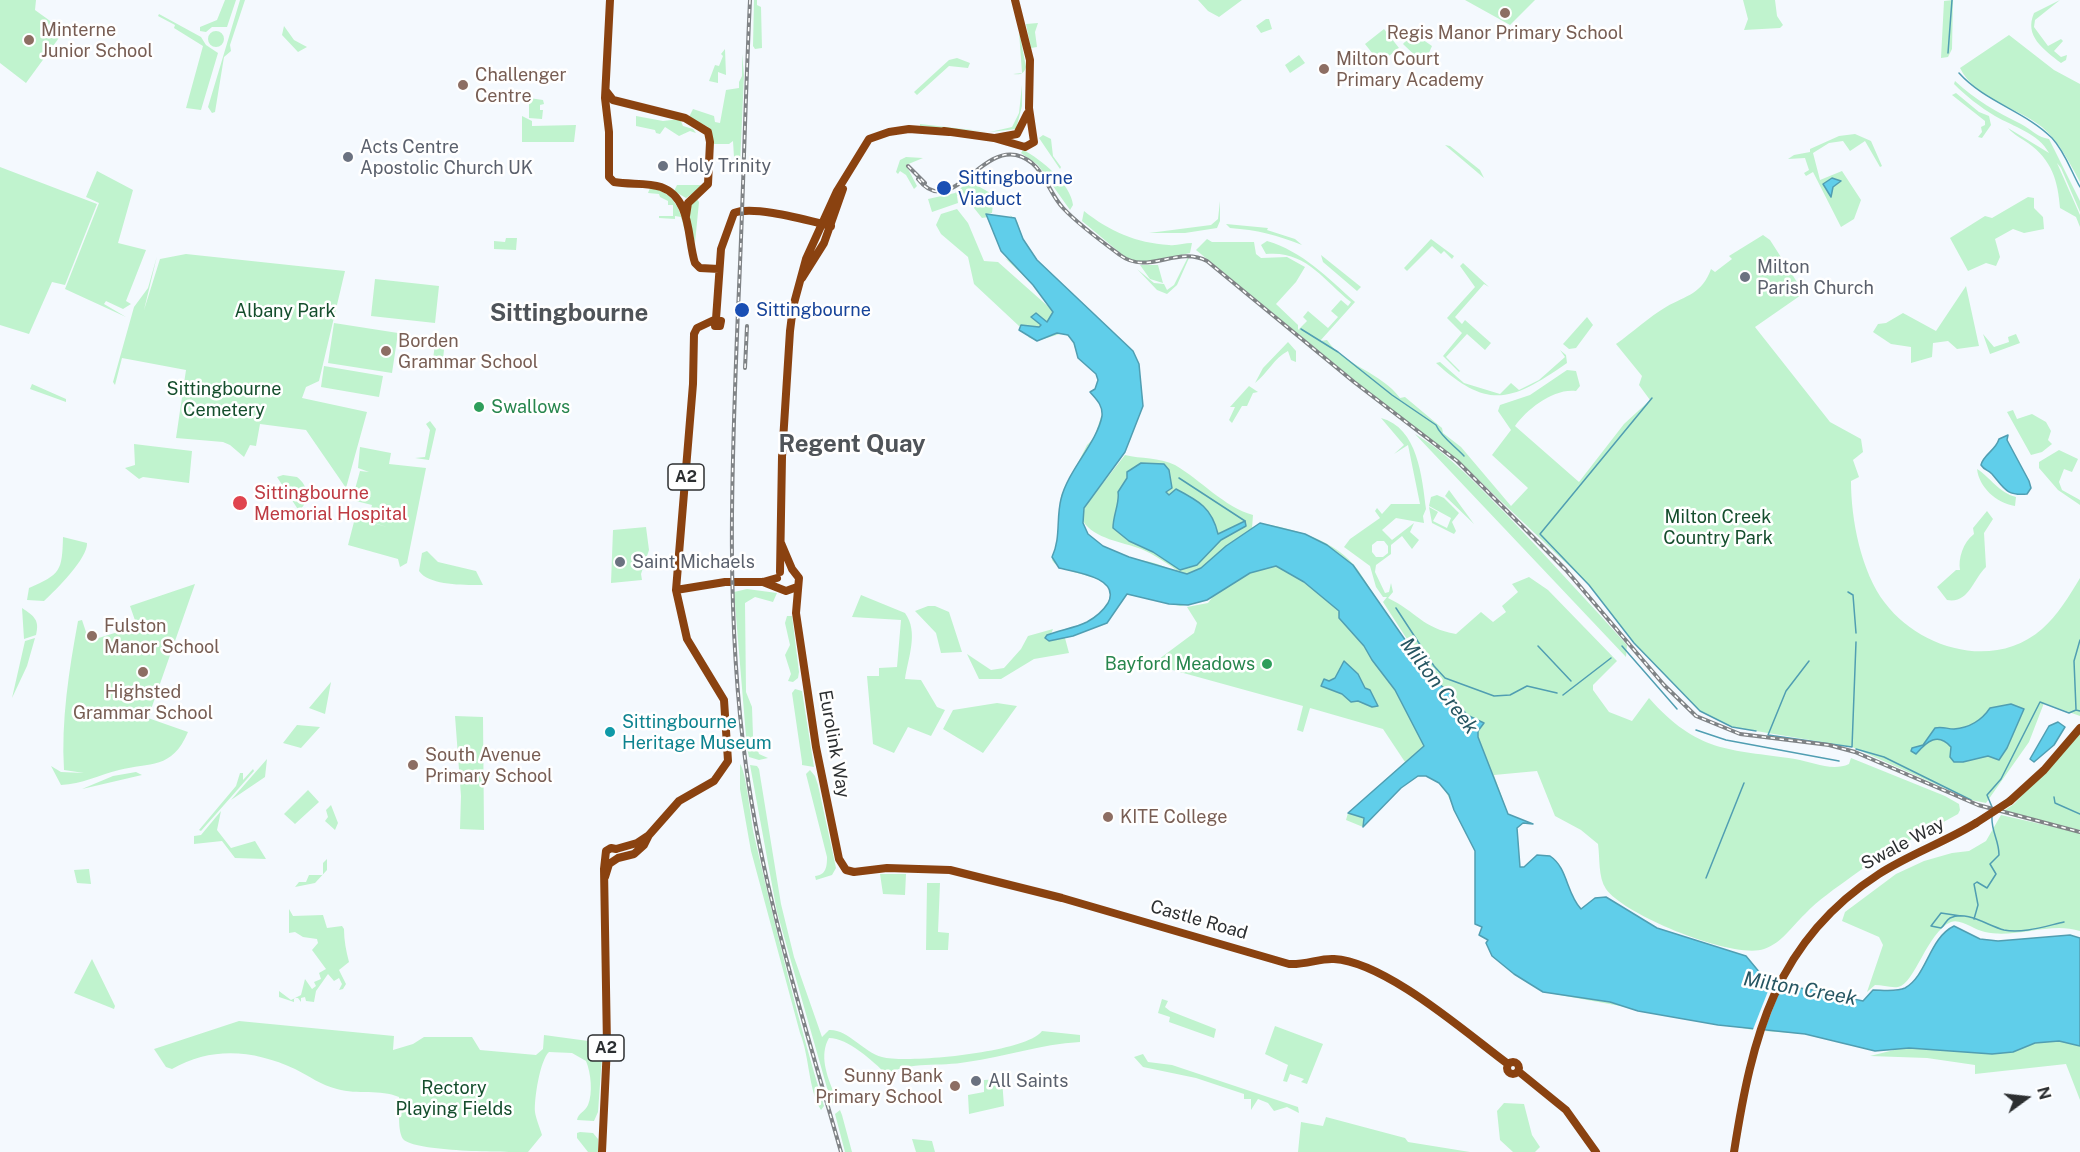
<!DOCTYPE html>
<style>
body{margin:0}
#map{position:relative;width:2080px;height:1152px;overflow:hidden;background:#f4f9fe;font-family:"Public Sans",sans-serif}
canvas{display:block}
.north{position:absolute;left:1996px;top:1068px;width:60px;height:60px;-webkit-text-stroke:4px #fff;paint-order:stroke;rotate:75deg;font-size:16px;font-weight:700;line-height:24px;text-align:center;color:#2c2f31}
.north::after{content:'';display:block;margin:auto;width:21px;height:27px;background:#2c2f31;clip-path:polygon(50% 0,100% 100%,50% 72%,0 100%)}
</style>
<div id="map">
<canvas width="2080" height="1152"></canvas>
<div class="north">N</div>
</div>
<script>
const context = document.querySelector('canvas').getContext('2d');
context.lineJoin = 'round';
function fill(path, color) { context.fillStyle = color; context.fill(path, 'evenodd'); }
function trace(path, color, width, dash) { context.strokeStyle = color; context.lineWidth = width; context.lineCap = dash ? 'butt' : 'round'; context.setLineDash(dash || []); context.stroke(path); }
function drawText(font, color, halo, rows, align = 'center') {
  context.font = font + ' "Public Sans",sans-serif'; context.lineWidth = 5; context.setLineDash([]); context.textBaseline = 'middle'; context.strokeStyle = halo; context.fillStyle = color; for (const [text, x, y, turn = 0] of rows) {
    context.save(); context.translate(x, y); context.rotate((+turn || 0) * Math.PI / 180); context.textAlign = isNaN(turn) ? turn : align; if (halo) context.strokeText(text, 0, 0); context.fillText(text, 0, 0); context.restore();
  }
}
const green = new Path2D(`
 M 0,0 L 36,0 L 35,10 L 64,31 L 26,83 L 0,63 Z
 M 225,0 L 236,0 L 227,27 L 212,27 L 206,32 L 200,31 L 200,27 L 217,20 Z
 M 240,0 L 245,0 L 230,45 L 231,51 L 224,57 L 215,112 L 212,113 L 208,107 Z
 M 754,0 L 757,0 L 757,5 L 761,7 L 762,48 L 755,49 L 753,46 Z
 M 1198,0 L 1242,0 L 1219,17 L 1208,11 Z
 M 1465,0 L 1535,0 L 1510,25 Z
 M 1743,0 L 1775,0 L 1777,16 L 1783,25 L 1780,28 L 1744,30 L 1748,19 Z
 M 1953,0 L 1952,49 L 1948,57 L 1941,58 L 1944,1 Z
 M 2060,0 L 2035,20 L 2034,27 L 2048,46 L 2061,39 L 2063,41 L 2054,51 L 2061,57 L 2067,55 L 2066,60 L 2061,63 C 2043,49 2024,36 2034,13 Z
 M 159,14 L 201,37 L 206,45 L 218,53 L 201,110 L 186,108 L 203,46 L 174,28 L 175,25 L 158,16 Z
 M 1266,19 L 1269,19 L 1272,29 L 1261,33 L 1256,26 Z
 M 1038,23 L 1035,32 L 1037,47 L 1031,48 L 1026,24 Z
 M 284,26 L 294,40 L 307,47 L 298,52 L 282,35 Z
 M 1384,29 L 1399,48 L 1380,63 L 1365,44 Z
 M208 39a8 8 0 1 1 16 0a8 8 0 1 1-16 0Z
 M 1019,31 L 1026,67 C 1024,74 1020,75 1013,74 L 1022,73 Z
 M 1413,33 L 1432,46 L 1424,64 L 1403,44 Z
 M 2009,35 L 2054,70 L 2080,84 L 2080,182 C 2070,164 2060,142 2042,127 C 2017,107 1975,99 1960,68 Z
 M 725,49 L 726,75 L 718,72 L 718,83 L 709,81 L 715,65 L 719,66 L 723,56 L 721,54 Z
 M 742,54 L 744,75 L 740,165 L 738,172 L 735,173 L 733,141 L 729,144 L 714,144 L 708,127 L 689,117 L 693,109 L 714,116 L 715,122 L 720,123 L 726,90 L 739,88 L 739,82 L 742,76 Z
 M 1299,55 L 1305,63 L 1290,73 L 1285,65 Z
 M 957,58 L 970,63 L 968,68 L 949,66 L 917,95 L 914,92 L 949,60 Z
 M 1955,81 C 1975,100 1997,112 2021,124 C 2032,130 2037,137 2049,139 L 2080,201 L 2080,212 L 2061,168 L 2057,163 L 2080,215 L 2080,227 L 2076,217 L 2060,208 C 2058,181 2052,160 2028,143 C 2021,138 2014,135 2008,128 L 2049,153 C 2038,133 2014,127 1995,116 C 1980,107 1966,96 1954,84 Z
 M 1022,85 L 1022,106 L 1016,129 L 991,132 L 920,126 L 920,124 L 990,132 L 1012,127 L 1019,113 Z
 M 1956,93 L 1979,112 L 1989,116 L 1991,125 L 1982,138 L 1978,137 L 1982,132 L 1981,127 L 1985,125 L 1985,121 L 1952,95 Z
 M 529,98 L 543,100 L 544,104 L 540,105 L 540,110 L 543,110 L 542,119 L 529,118 Z
 M 522,116 L 532,121 L 532,126 L 576,125 L 574,142 L 522,142 Z
 M 636,116 L 663,121 L 680,119 L 683,126 L 693,129 L 696,133 L 690,131 L 679,136 L 665,127 L 660,134 L 656,133 L 655,130 L 636,126 Z
 M 1855,134 L 1871,141 L 1882,166 L 1880,167 L 1865,141 L 1850,151 L 1843,141 L 1829,143 L 1813,153 L 1820,180 L 1842,171 L 1861,200 L 1854,219 L 1841,227 L 1813,172 L 1806,176 L 1804,173 L 1809,170 L 1805,158 L 1788,159 L 1794,155 L 1810,152 L 1810,149 L 1839,136 Z
 M 1043,135 L 1051,139 L 1053,156 L 1061,167 L 1060,169 L 1039,138 Z
 M 1445,145 L 1450,146 L 1480,170 L 1484,178 Z
 M 1023,150 C 1041,159 1071,184 1073,205 L 1070,210 L 1038,165 L 1021,153 Z
 M 906,157 L 923,158 L 906,165 L 917,186 L 914,189 L 906,175 L 900,171 L 898,174 L 896,172 L 900,160 Z
 M 0,167 L 97,204 L 65,285 L 52,282 L 29,334 L 0,325 Z
 M 97,171 L 133,190 L 118,243 L 146,250 L 126,301 L 131,304 L 123,309 L 106,301 L 104,304 L 126,317 L 65,289 L 99,203 L 86,197 Z
 M 969,181 L 994,195 L 992,213 L 987,214 L 988,217 L 982,218 L 974,208 L 972,197 L 957,196 L 958,203 L 932,212 L 928,199 L 955,193 Z
 M 677,185 L 704,185 L 686,198 L 674,191 Z
 M 650,188 C 674,191 682,212 686,234 L 681,217 L 675,216 L 675,219 L 659,218 L 659,216 L 673,216 L 673,205 L 668,205 L 668,201 L 660,197 L 659,194 L 648,193 Z
 M 2028,197 L 2034,198 L 2034,208 L 2043,217 L 2044,229 L 2024,233 L 2013,229 L 1995,239 L 2000,257 L 1996,266 L 1986,263 L 1968,271 L 1950,238 L 1985,216 L 1992,218 Z
 M 697,199 L 699,202 L 695,243 L 688,213 L 689,206 Z
 M 1220,201 L 1220,221 L 1217,228 L 1185,233 L 1149,233 L 1211,225 L 1218,219 Z
 M 957,209 L 968,223 L 984,261 L 998,262 L 1051,309 L 1033,285 L 1005,258 L 1019,266 L 1054,311 L 1054,316 L 1042,330 L 1019,326 L 974,284 L 968,257 L 941,234 L 936,225 L 941,214 Z
 M 1084,211 C 1109,231 1136,243 1169,245 C 1177,246 1184,243 1192,243 L 1190,253 L 1155,261 L 1136,261 L 1125,257 L 1082,221 Z
 M 1010,215 L 1017,221 L 1023,239 L 1037,260 L 1137,359 L 1143,401 L 1132,428 L 1131,439 L 1085,506 L 1125,455 C 1141,459 1159,457 1175,465 C 1201,480 1224,507 1253,515 L 1252,528 L 1260,523 C 1295,529 1336,540 1358,570 C 1367,583 1374,596 1384,609 L 1306,555 L 1195,585 L 1066,535 L 1126,428 ZM 1083,521 C 1094,539 1123,542 1141,549 C 1154,554 1169,565 1181,573 C 1172,571 1163,565 1154,563 C 1131,557 1087,551 1083,521 Z
 M 1226,224 L 1268,228 L 1267,230 L 1295,239 L 1302,245 C 1277,235 1257,230 1230,228 Z
 M 1763,235 L 1770,240 L 1804,293 L 1755,327 L 1830,422 L 1861,439 L 1863,452 L 1853,460 L 1859,477 L 1851,481 C 1851,519 1861,572 1885,603 C 1920,649 1994,671 2042,629 C 2057,616 2070,595 2080,578 L 2080,716 L 2044,703 L 2029,742 L 1986,803 L 1971,800 L 1852,747 L 1732,727 L 1700,711 L 1634,643 L 1589,585 L 1460,462 L 1365,389 L 1196,250 L 1207,239 L 1212,242 L 1254,242 L 1256,254 L 1261,258 L 1287,257 L 1305,267 L 1296,282 L 1276,304 L 1298,325 L 1298,330 L 1307,321 L 1303,317 L 1308,311 L 1328,328 L 1338,317 L 1331,311 L 1341,300 L 1348,306 L 1351,302 C 1323,280 1306,250 1266,254 L 1261,245 L 1267,241 C 1302,251 1328,278 1355,302 L 1320,341 L 1327,340 C 1344,365 1382,373 1400,398 L 1405,397 L 1442,428 L 1443,433 L 1461,447 L 1511,506 L 1528,488 L 1492,455 L 1511,430 L 1498,411 L 1500,405 L 1530,395 L 1567,370 L 1576,371 L 1580,386 L 1576,391 C 1554,388 1527,409 1515,426 L 1579,482 L 1624,424 L 1650,400 L 1639,385 L 1642,376 L 1616,344 C 1633,332 1649,317 1666,307 C 1687,295 1702,294 1711,269 L 1715,272 L 1732,259 L 1729,256 Z
 M 506,238 L 517,238 L 516,250 L 494,249 L 494,241 L 505,242 Z
 M 1431,239 L 1454,256 L 1452,259 L 1444,251 L 1441,254 L 1432,246 L 1407,271 L 1404,268 Z
 M 186,254 L 345,271 L 319,381 L 306,387 L 302,398 L 367,412 L 346,488 L 306,430 L 260,424 L 256,446 L 250,445 L 244,457 L 230,445 L 223,442 L 176,438 L 186,370 L 122,358 L 115,385 L 113,382 L 134,307 L 148,288 L 157,256 L 144,310 L 160,259 Z
 M 1321,255 L 1361,287 L 1357,291 L 1323,262 Z
 M 1188,257 L 1189,258 L 1177,285 L 1167,294 L 1157,290 L 1137,269 L 1154,283 L 1164,284 L 1167,290 L 1174,285 Z
 M 1463,263 L 1489,287 L 1484,284 L 1455,317 L 1462,324 L 1465,320 L 1491,343 L 1485,350 L 1467,334 L 1446,357 L 1460,371 L 1459,372 L 1443,356 L 1462,333 L 1447,318 L 1475,287 L 1460,266 Z
 M 1140,265 L 1158,265 L 1163,283 L 1150,279 Z
 M 375,279 L 439,286 L 435,323 L 371,316 Z
 M 1966,286 L 1979,346 L 1957,349 L 1948,341 L 1933,343 L 1932,357 L 1911,363 L 1911,347 L 1891,344 L 1873,332 L 1878,324 L 1886,323 L 1903,313 L 1936,331 Z
 M 1587,317 L 1593,325 L 1576,348 L 1569,349 L 1563,344 Z
 M 334,323 L 398,333 L 392,373 L 328,363 Z
 M 1054,327 L 1123,363 L 1064,528 L 1165,594 L 1249,546 L 1343,604 L 1339,617 L 1351,604 L 1539,958 L 1425,667 L 1383,602 L 1387,597 L 1383,597 L 1376,587 L 1370,566 L 1344,547 L 1350,539 L 1380,518 L 1375,511 L 1377,508 L 1382,514 L 1391,504 L 1420,504 L 1408,445 L 1394,454 L 1404,445 L 1381,418 C 1418,428 1422,477 1426,509 L 1423,516 L 1424,523 L 1396,518 L 1382,530 L 1392,540 L 1414,523 L 1410,532 L 1419,540 L 1412,549 L 1402,536 L 1391,545 L 1391,554 L 1376,565 L 1375,572 L 1385,593 L 1389,592 L 1391,583 L 1393,592 L 1388,598 C 1417,612 1422,628 1456,634 L 1481,612 L 1493,622 L 1506,612 L 1502,606 L 1518,592 L 1512,584 L 1529,577 L 1548,590 L 1617,661 L 1593,685 L 1593,690 L 1609,712 L 1632,721 L 1649,698 C 1698,753 1728,749 1795,759 C 1813,762 1832,772 1849,764 L 1851,758 L 1945,796 L 1959,804 L 1960,810 L 1958,814 C 1922,834 1884,852 1851,877 C 1836,888 1818,900 1805,914 C 1792,926 1782,943 1764,949 C 1734,960 1624,915 1606,889 C 1598,877 1600,858 1598,844 L 1581,830 L 1555,816 L 1537,771 L 1494,775 L 1508,814 L 1533,824 L 1523,823 L 1517,828 L 1520,867 L 1524,867 L 1537,855 L 1550,856 C 1568,868 1566,893 1581,909 L 1595,898 L 1606,897 L 1657,928 L 1746,956 L 1771,985 L 1753,1030 L 1543,992 L 1514,974 L 1492,956 L 1486,943 L 1488,940 L 1479,935 L 1482,927 L 1475,924 C 1477,904 1480,869 1475,850 C 1471,837 1461,826 1456,814 C 1449,800 1443,773 1421,776 C 1404,778 1374,813 1363,827 L 1346,820 L 1348,813 L 1405,762 L 1383,729 L 1310,708 L 1303,732 L 1297,730 L 1303,706 L 1158,666 L 1155,662 L 1194,633 L 1197,623 L 1187,607 L 1208,603 L 1214,595 L 1201,602 L 1180,606 L 1127,594 L 1107,623 L 1065,638 L 1069,653 L 1034,659 L 1001,679 L 979,679 L 967,654 L 991,670 L 1004,668 L 1021,649 L 1028,636 L 1053,629 L 1051,634 C 1064,628 1079,627 1091,619 C 1099,615 1107,607 1110,598 C 1117,572 1061,577 1052,560 L 1058,547 L 1061,496 L 1087,445 L 1094,438 L 1102,414 L 1101,405 L 1090,392 L 1095,389 L 1098,380 L 1096,374 L 1078,358 L 1072,339 L 1063,333 L 1037,341 L 1028,337 L 1038,337 ZM 1377,541 L 1384,541 L 1388,546 L 1388,553 L 1383,557 L 1376,557 L 1372,552 L 1372,545 Z
 M 1983,334 L 1994,347 L 2009,342 L 2008,337 L 2016,334 L 2020,343 L 1990,354 Z
 M 436,337 L 445,339 L 443,360 L 433,359 Z
 M 1288,342 L 1296,351 L 1296,362 L 1291,360 L 1288,351 C 1274,358 1268,373 1255,383 L 1263,368 Z
 M 1560,350 L 1566,355 L 1567,363 C 1512,401 1489,411 1436,363 L 1440,362 L 1464,383 L 1500,394 L 1511,383 L 1519,390 L 1539,380 L 1565,357 Z
 M 324,366 L 383,376 L 379,397 L 321,387 Z
 M 32,384 L 66,399 L 66,402 L 30,389 Z
 M 1249,386 L 1258,392 L 1253,393 L 1247,406 L 1242,406 L 1232,423 L 1229,420 L 1235,407 L 1230,407 Z
 M 2013,410 L 2017,419 L 2032,414 L 2046,422 L 2051,431 L 2048,440 L 2052,444 L 2042,452 L 2031,455 L 2007,412 Z
 M 430,421 L 436,429 L 429,460 L 415,458 L 425,457 L 430,430 L 426,424 Z
 M 1415,434 C 1449,454 1477,485 1505,513 C 1546,556 1587,601 1627,645 L 1626,657 Z
 M 134,444 L 192,451 L 189,483 L 143,477 L 139,479 L 125,468 L 135,465 Z
 M 360,447 L 391,453 L 389,464 L 426,468 L 407,563 L 400,567 L 398,559 L 348,545 L 355,518 L 387,527 L 368,521 L 372,505 L 352,500 L 360,471 L 369,472 L 358,468 Z
 M 2059,450 L 2078,459 L 2072,472 L 2064,469 L 2059,482 L 2062,490 L 2080,500 L 2080,505 L 2058,490 L 2039,468 L 2039,462 Z
 M 1977,469 C 1990,477 1999,493 2016,497 L 2015,506 C 1996,503 1979,487 1977,469 Z
 M 283,475 L 297,477 C 309,486 310,501 299,511 L 277,477 Z
 M 1449,490 L 1474,524 L 1445,496 Z
 M 1437,495 L 1444,498 L 1459,513 L 1452,522 L 1456,531 L 1454,534 L 1432,523 L 1429,507 L 1438,512 L 1433,521 L 1447,528 L 1451,518 L 1429,506 L 1431,497 Z
 M 1987,511 L 1993,519 L 1984,533 L 1986,567 C 1973,579 1969,604 1947,600 L 1937,587 L 1956,570 L 1960,570 C 1958,559 1963,542 1974,534 L 1973,528 Z
 M 646,527 L 649,550 L 641,574 L 642,580 L 611,583 L 613,530 Z
 M 63,537 L 87,543 C 88,558 56,590 44,601 L 27,600 L 29,588 C 61,574 62,571 63,537 Z
 M 427,551 L 438,562 L 476,571 L 483,585 C 466,585 429,586 419,571 L 422,553 Z
 M 195,584 L 148,718 L 188,732 C 172,770 150,762 119,770 C 99,775 82,784 61,785 L 51,766 L 61,772 L 84,773 L 64,770 C 61,721 69,670 78,621 L 82,620 L 89,641 L 137,626 L 130,606 Z
 M 747,589 L 777,593 L 773,602 L 755,597 L 745,603 L 746,692 L 752,707 L 753,736 L 759,754 L 768,758 L 759,760 L 749,757 L 747,748 L 734,592 Z
 M 861,595 L 905,613 C 919,632 908,658 905,679 L 921,680 L 937,707 L 945,710 L 931,736 L 908,727 L 894,753 L 873,744 L 867,676 L 879,676 L 879,668 L 897,667 L 901,620 L 852,617 Z
 M 928,606 L 935,606 L 949,612 L 962,652 L 941,653 L 936,633 L 915,611 Z
 M 22,608 C 34,616 40,620 36,635 L 24,639 Z
 M 787,616 L 792,616 L 799,672 L 798,678 L 793,682 L 788,681 L 791,674 L 785,655 L 790,645 L 785,623 Z
 M 35,638 L 27,666 L 12,698 L 25,641 Z
 M 331,682 L 325,714 L 309,708 Z
 M 795,689 L 802,691 L 814,767 L 802,765 L 802,762 L 792,693 Z
 M 997,703 L 1017,706 L 983,753 L 943,729 L 953,710 Z
 M 455,716 L 483,717 L 484,830 L 460,829 L 461,796 Z
 M 297,725 L 320,727 L 301,748 L 283,743 Z
 M 2080,733 L 2080,830 L 2002,812 L 2014,804 Z
 M 267,759 L 265,777 L 231,800 Z
 M 740,764 C 746,770 751,822 754,835 C 775,926 797,1017 824,1106 L 821,1110 C 808,1089 810,1058 800,1033 L 751,851 L 740,789 Z
 M 750,765 L 757,766 L 759,769 L 781,904 L 794,957 L 822,1037 L 829,1030 C 848,1029 863,1052 882,1057 C 908,1064 1028,1052 1042,1031 L 1080,1035 L 1080,1042 C 1040,1044 1005,1057 967,1062 C 940,1067 911,1061 886,1074 C 873,1061 848,1038 829,1038 C 819,1055 827,1076 834,1093 L 839,1095 L 835,1104 L 831,1102 L 777,912 Z
 M 253,769 L 254,771 L 201,831 L 199,830 L 236,786 L 240,773 L 243,773 L 243,780 Z
 M 810,770 L 815,776 L 818,785 L 836,868 L 832,875 L 816,880 L 815,876 C 826,875 827,867 827,857 L 806,774 Z
 M 136,772 L 142,775 L 82,789 L 113,776 Z
 M 308,790 L 319,802 L 295,824 L 284,814 Z
 M 331,805 L 338,823 L 335,830 L 325,821 L 328,817 L 326,810 Z
 M 221,811 L 217,830 L 231,848 L 255,841 L 266,859 L 235,858 L 222,841 L 194,844 L 194,836 L 201,835 Z
 M 2001,815 L 2080,833 L 2080,931 C 2050,921 2016,939 1985,932 C 1975,930 1960,918 1951,922 C 1927,932 1915,984 1898,987 C 1891,988 1882,985 1875,985 L 1867,992 L 1883,945 L 1879,937 L 1842,921 L 1845,912 L 1896,874 L 1924,861 L 1952,853 L 1969,851 L 1986,841 Z
 M 327,859 L 327,870 L 315,883 L 295,887 L 299,882 L 306,882 L 309,875 L 323,875 L 323,863 Z
 M 89,869 L 91,884 L 77,883 L 74,870 Z
 M 880,874 L 906,874 L 905,895 L 883,894 Z
 M 927,883 L 940,883 L 938,932 L 949,933 L 948,950 L 926,950 Z
 M 289,909 L 293,916 L 323,915 L 327,928 L 342,926 L 344,929 C 344,940 346,951 349,962 L 339,970 L 346,984 L 343,989 L 339,990 L 342,984 L 339,978 L 334,981 L 328,974 L 316,991 L 314,1002 L 306,1001 L 305,997 L 301,998 L 301,1002 L 298,998 L 294,998 L 294,1002 L 279,997 L 279,991 L 291,1000 L 301,995 L 305,979 L 312,989 L 316,986 L 314,982 L 321,979 L 319,973 L 326,969 L 312,950 L 318,943 L 317,939 L 303,937 L 295,932 L 289,933 Z
 M 92,959 L 115,1006 L 114,1009 L 74,993 Z
 M 1162,999 L 1168,1001 L 1165,1007 L 1170,1011 L 1216,1029 L 1214,1038 L 1169,1022 L 1170,1017 L 1158,1013 Z
 M 2080,1015 L 2080,1100 L 2066,1064 L 1975,1074 L 1975,1065 L 1927,1058 L 1870,1056 L 1894,1050 L 1875,1051 L 1805,1034 L 1764,1031 Z
 M 239,1021 L 394,1036 L 393,1050 L 413,1044 L 424,1037 L 472,1037 L 480,1050 L 536,1055 L 543,1049 L 544,1035 L 603,1043 L 598,1112 L 594,1121 L 577,1120 C 578,1113 585,1112 588,1105 C 593,1093 591,1073 586,1061 L 572,1053 L 549,1052 C 540,1060 534,1099 535,1112 C 536,1119 540,1128 542,1135 L 528,1152 C 506,1152 414,1152 403,1139 C 397,1130 400,1109 399,1097 C 380,1089 358,1095 337,1089 C 321,1085 309,1076 295,1069 C 254,1050 212,1046 172,1069 L 166,1067 L 154,1049 Z
 M 1275,1026 L 1323,1044 L 1307,1084 L 1301,1082 L 1304,1079 L 1290,1074 L 1287,1082 L 1283,1081 L 1288,1065 L 1265,1054 Z
 M 1143,1054 L 1148,1062 L 1172,1065 L 1298,1107 L 1299,1113 L 1287,1107 L 1274,1111 L 1268,1103 L 1258,1099 L 1251,1110 L 1251,1099 L 1244,1099 L 1244,1094 L 1196,1078 L 1143,1067 L 1134,1057 Z
 M 1002,1079 L 1004,1106 L 969,1114 L 968,1095 L 984,1092 L 984,1080 Z
 M 1504,1103 L 1524,1104 L 1532,1135 L 1540,1147 L 1535,1152 L 1513,1152 L 1500,1140 L 1497,1111 Z
 M 840,1110 L 842,1115 L 852,1152 L 845,1152 L 835,1114 Z
 M 1326,1117 L 1405,1138 L 1408,1142 L 1470,1152 L 1298,1152 L 1301,1122 L 1323,1126 Z
 M 580,1132 L 593,1133 L 598,1139 L 598,1152 L 588,1152 L 577,1138 L 577,1133 Z
 M 912,1139 L 932,1141 L 935,1152 L 916,1152 Z`);
const water = new Path2D(`
 M 1832,178 L 1841,181 L 1833,187 L 1831,197 L 1823,184 Z
 M 986,214 L 1015,218 L 1023,239 L 1037,260 L 1133,351 L 1139,364 L 1143,406 L 1125,452 L 1084,508 L 1083,523 L 1088,534 L 1103,546 L 1129,557 L 1187,574 L 1201,568 L 1226,546 L 1260,523 L 1305,534 L 1327,545 L 1353,565 L 1431,677 L 1450,693 L 1467,715 L 1484,723 L 1478,731 L 1478,737 L 1508,814 L 1533,824 L 1523,823 L 1517,828 L 1520,867 L 1524,867 L 1537,855 L 1550,856 C 1568,868 1566,893 1581,909 L 1595,898 L 1606,897 L 1657,928 L 1746,956 L 1770,985 L 1808,989 L 1863,1001 L 1873,990 C 1882,990 1897,992 1905,988 C 1927,976 1929,938 1954,926 L 1980,939 L 1998,941 L 2070,935 L 2080,938 L 2080,1046 L 2059,1041 L 2035,1043 L 2013,1052 L 1992,1054 L 1909,1048 L 1875,1051 L 1805,1034 L 1718,1025 L 1638,1011 L 1610,1002 L 1543,992 L 1514,974 L 1492,956 L 1486,943 L 1488,940 L 1479,935 L 1482,927 L 1475,924 L 1475,851 L 1454,810 L 1449,795 L 1439,783 L 1426,776 L 1418,776 L 1401,788 L 1363,827 L 1364,818 L 1348,813 L 1424,746 L 1395,690 L 1372,660 L 1364,646 L 1339,618 L 1339,611 L 1304,582 L 1276,566 L 1250,573 L 1207,600 L 1188,605 L 1169,604 L 1127,594 L 1107,623 L 1073,636 L 1049,641 L 1045,638 L 1047,635 C 1060,630 1075,628 1087,622 C 1096,617 1103,611 1108,603 C 1121,578 1076,572 1059,568 L 1052,557 C 1061,538 1056,519 1061,499 C 1068,470 1097,443 1102,416 C 1103,405 1096,399 1090,392 L 1095,389 L 1098,380 L 1096,374 L 1078,358 L 1074,343 L 1068,335 L 1057,333 L 1037,341 L 1019,330 L 1021,325 L 1039,327 L 1041,325 L 1031,317 L 1036,313 L 1047,322 L 1053,312 L 1033,285 L 1001,251 Z
 M 2008,435 L 2007,440 L 2029,481 L 2031,488 L 2027,494 C 2006,496 2004,488 1992,474 C 1987,469 1985,471 1981,465 C 1983,455 1996,450 1999,439 Z
 M 1141,463 L 1164,464 L 1169,470 L 1172,488 L 1166,492 L 1169,495 L 1176,489 C 1199,501 1212,508 1218,534 L 1245,521 L 1246,526 L 1221,540 L 1197,565 L 1180,570 L 1153,552 L 1129,541 L 1113,528 C 1113,515 1120,502 1118,492 L 1127,478 L 1127,472 Z
 M 1344,661 L 1358,674 L 1365,688 L 1370,690 L 1378,706 L 1372,707 L 1358,701 L 1351,702 L 1342,694 L 1321,686 L 1324,679 L 1329,681 L 1335,678 Z
 M 2011,704 L 2024,709 L 2007,748 L 1999,760 L 1988,756 L 1963,762 L 1954,762 L 1950,757 L 1951,747 C 1938,732 1927,741 1916,754 L 1911,751 L 1912,748 L 1923,745 L 1935,728 C 1942,726 1947,729 1954,729 C 1969,728 1982,720 1990,708 Z
 M 2058,722 L 2065,727 L 2054,745 L 2034,762 L 2030,759 L 2049,726 Z`);
const pier = new Path2D(`
 M 1772,981 L 1782,985 L 1763,1034 L 1752,1032 Z`);
const stream = new Path2D(`
 M 1948,53 L 1952,0
 M 1959,73 C 1985,102 2025,111 2052,138 C 2065,152 2071,171 2080,187
 M 1301,329 L 1338,352 L 1392,395 L 1436,425 C 1441,437 1455,446 1464,456
 M 1652,398 L 1540,534 L 1589,585 L 1634,643 L 1700,711 L 1732,727 L 1756,731
 M 1179,478 L 1245,521
 M 1848,592 L 1853,595 L 1856,633
 M 1396,608 L 1434,666 L 1445,678 L 1494,696 L 1510,695 L 1527,686 L 1557,693
 M 1538,646 L 1571,681
 M 1622,646 L 1677,709
 M 1809,661 L 1786,691 L 1768,735 L 1852,747 L 1856,642
 M 1563,695 L 1611,658
 M 2076,709 L 2074,661 L 2080,640
 M 1696,730 L 1726,740 L 1839,761
 M 1856,749 L 1884,757 L 1971,800
 M 2054,797 L 2055,803 L 2080,814
 M 1992,807 L 1987,795 L 2001,779 L 2040,702 L 2069,713 L 2076,710 L 2080,711
 M 1706,878 L 1744,783
 M 1961,916 L 1941,913 L 1931,926 L 1941,928 C 1945,925 1946,920 1950,918 C 1967,910 1988,926 2004,930 C 2022,934 2046,926 2064,922
 M 1974,919 L 1978,905 L 1974,884 L 1977,882 L 1987,888 L 1996,874 L 1990,864 L 1999,855 C 1999,840 1991,831 1992,817`);
const major = new Path2D(`
 M 610,0 L 605,98 L 609,132 L 609,177 L 614,182 C 629,185 647,182 661,187 C 692,198 687,239 695,263 L 700,268 L 719,269
 M 606,91 L 613,100 L 685,118 L 708,132 L 710,142 L 708,184 L 688,203 L 686,216
 M 944,131 L 994,138 L 1025,147 L 1034,142 L 1029,108 L 1030,60 L 1015,0
 M 995,138 L 1017,134 L 1027,114
 M 802,278 L 824,243 L 843,189
 M 716,319 L 721,249 L 734,213 C 754,205 809,221 831,226
 M 715,326 L 720,326 L 721,321
 M 781,543 L 792,569 L 799,578 L 796,613 L 816,747 L 839,859 L 846,870 L 854,872 L 887,868 L 950,870 L 1062,898 L 1289,964 C 1306,965 1320,958 1334,959 C 1386,962 1466,1033 1508,1064
 M 780,572 L 782,457 L 790,331 L 793,307 L 806,259 L 837,191 L 869,139 L 889,132 L 909,129 L 949,132
 M 763,582 L 786,591 L 797,587
 M 676,590 L 725,582 L 763,582 L 777,578
 M 2010,801 L 2044,770 L 2080,728
 M 616,849 L 637,843 L 649,835
 M 605,877 L 609,864 L 618,858 L 634,854 L 644,845 L 649,835 L 679,801 L 714,781 L 728,761 L 724,700 L 687,639 L 676,590 L 693,384 L 694,334 L 697,328 L 716,319
 M1507 1068a6 6 0 1 1 12 0a6 6 0 1 1-12 0Z
 M 1518,1071 L 1566,1110 L 1596,1152
 M 602,1152 L 607,1046 L 604,869 L 606,851 L 611,848 L 616,849
 M 1734,1152 C 1752,1037 1775,941 1879,874 C 1910,854 1945,842 1976,823`);
const rail = new Path2D(`
 M 750,0 C 745,103 743,207 738,310 C 732,463 725,614 746,766 C 764,897 805,1025 841,1152
 M 908,166 L 925,183
 M 918,179 C 950,220 979,147 1016,155 C 1044,162 1046,190 1063,208 C 1079,225 1101,241 1120,255 C 1148,276 1177,245 1207,261 L 1354,382 L 1457,461 L 1566,570 L 1664,685 L 1696,716 L 1740,734 L 1829,745 L 1855,752 L 1978,805 L 2080,832
 M 745,368 L 747,326`);
const majorBridge = new Path2D(`
 M 1976,823 L 2010,801`);
const markers = [
 [1505,13,6,"#8d6e63"],
 [29,40,6,"#8d6e63"],
 [1324,69,6,"#8d6e63"],
 [463,85,6,"#8d6e63"],
 [348,157,6,"#6b7280"],
 [663,166,6,"#6b7280"],
 [944,188,8,"#1a4fb4"],
 [1745,277,6,"#6b7280"],
 [742,310,8,"#1a4fb4"],
 [386,351,6,"#8d6e63"],
 [479,407,6,"#2e9e5b"],
 [240,503,8,"#e0444e"],
 [620,562,6,"#6b7280"],
 [92,636,6,"#8d6e63"],
 [1267,664,6,"#2e9e5b"],
 [143,672,6,"#8d6e63"],
 [610,732,6,"#0f9aa8"],
 [413,765,6,"#8d6e63"],
 [1108,817,6,"#8d6e63"],
 [976,1081,6,"#6b7280"],
 [955,1086,6,"#8d6e63"]
];
const shields = [
 [686,477,36],
 [606,1048,36]
];
const shieldNames = [
 ["A2",686,477],
 ["A2",606,1048]
];
const educationNames = [
 ["Minterne",41,30],
 ["Junior School",41,51],
 ["Regis Manor Primary School",1505,33,"center"],
 ["Milton Court",1336,59],
 ["Primary Academy",1336,80],
 ["Challenger",475,75],
 ["Centre",475,96],
 ["Borden",398,341],
 ["Grammar School",398,362],
 ["Fulston",104,626],
 ["Manor School",104,647],
 ["Highsted",143,692,"center"],
 ["Grammar School",143,713,"center"],
 ["South Avenue",425,755],
 ["Primary School",425,776],
 ["KITE College",1120,817],
 ["Sunny Bank",943,1076,"right"],
 ["Primary School",943,1097,"right"]
];
const worshipNames = [
 ["Acts Centre",360,147],
 ["Apostolic Church UK",360,168],
 ["Holy Trinity",675,166],
 ["Milton",1757,267],
 ["Parish Church",1757,288],
 ["Saint Michaels",632,562],
 ["All Saints",988,1081]
];
const transitNames = [
 ["Sittingbourne",958,178],
 ["Viaduct",958,199],
 ["Sittingbourne",756,310]
];
const parkNames = [
 ["Albany Park",285,311],
 ["Sittingbourne",224,389],
 ["Cemetery",224,410],
 ["Milton Creek",1718,517],
 ["Country Park",1718,538],
 ["Rectory",454,1088],
 ["Playing Fields",454,1109]
];
const leisureNames = [
 ["Swallows",491,407],
 ["Bayford Meadows",1255,664,"right"]
];
const healthNames = [
 ["Sittingbourne",254,493],
 ["Memorial Hospital",254,514]
];
const cultureNames = [
 ["Sittingbourne",622,722],
 ["Heritage Museum",622,743]
];
const streetNames = [
 ["Eurolink Way",834,744,80],
 ["Swale Way",1903,844,-28],
 ["Castle Road",1199,920,16]
];
const waterNames = [
 ["Milton Creek",1439,686,53],
 ["Milton Creek",1800,989,10]
];
const districtNames = [
 ["Sittingbourne",569,314],
 ["Regent Quay",852,445]
];
fill(green, '#c0f3ce');
fill(water, '#60ceea');
trace(water, '#509eb2', 1.5);
fill(pier, '#f4f9fe');
trace(stream, '#509eb2', 1.5);
trace(major, '#8a4210', 8);
trace(rail, '#7f8386', 4);
trace(rail, '#fff', 1.5, [4.5]);
trace(majorBridge, '#8a4210', 8);
for (const [x, y, r, color] of markers) { const dot = new Path2D(); dot.arc(x, y, r, 0, 2 * Math.PI); context.fillStyle = color; context.fill(dot); trace(dot, '#fff', 2); }
for (const [x, y, w] of shields) { const box = new Path2D(); box.roundRect(x - w / 2, y - 13, w, 26, 4.5); context.fillStyle = '#fff'; context.fill(box); trace(box, '#2c2f31', 1.5); }
drawText('bold 16px', '#2c2f31', null, shieldNames);
drawText('18px', '#785e54', '#fff', educationNames, 'left');
drawText('18px', '#5b616d', '#fff', worshipNames, 'left');
drawText('18px', '#164399', '#fff', transitNames, 'left');
drawText('18px', '#154e2d', '#fff', parkNames);
drawText('18px', '#27864d', '#fff', leisureNames, 'left');
drawText('18px', '#be3a42', '#fff', healthNames, 'left');
drawText('18px', '#0d838f', '#fff', cultureNames, 'left');
drawText('18px', '#2c2f31', '#fff', streetNames);
drawText('italic 20px', '#265662', '#fff', waterNames);
drawText('bold 24px', '#4f5459', '#fff', districtNames);
</script>
